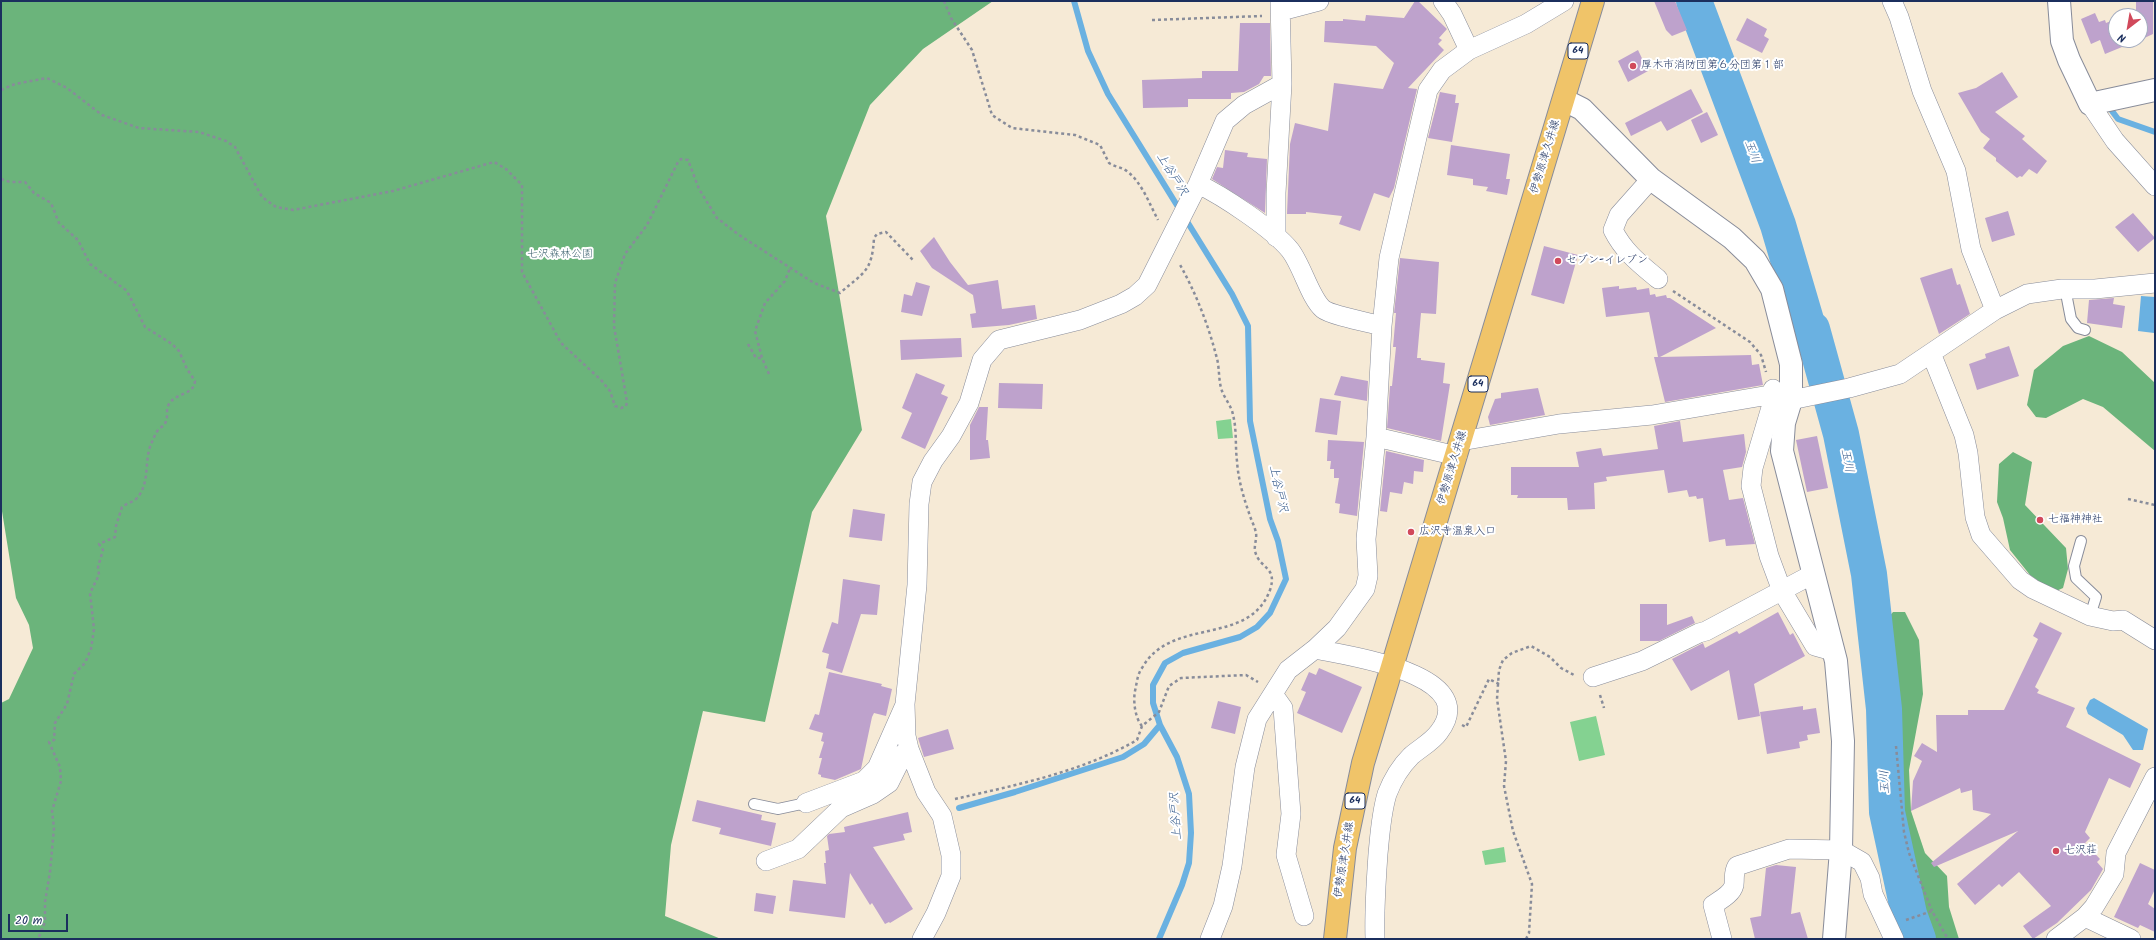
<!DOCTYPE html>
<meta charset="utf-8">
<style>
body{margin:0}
#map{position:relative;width:2156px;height:940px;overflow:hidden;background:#f6ead6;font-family:Kalam,sans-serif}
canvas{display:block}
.frame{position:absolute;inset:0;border:2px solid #1b2f5e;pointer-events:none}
.north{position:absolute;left:2108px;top:8px;width:40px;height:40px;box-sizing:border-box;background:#fff;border:1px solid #a4acbf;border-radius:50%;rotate:211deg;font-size:11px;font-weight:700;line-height:16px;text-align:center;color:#1b2f5e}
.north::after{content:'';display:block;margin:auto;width:14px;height:18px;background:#d1495b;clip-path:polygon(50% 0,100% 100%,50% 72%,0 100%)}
.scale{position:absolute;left:8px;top:914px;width:60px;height:18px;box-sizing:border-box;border:2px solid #1b2f5e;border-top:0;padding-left:5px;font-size:12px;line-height:14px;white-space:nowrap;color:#1b2f5e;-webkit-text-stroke:3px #fff;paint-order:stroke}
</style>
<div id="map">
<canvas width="2156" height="940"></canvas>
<div class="frame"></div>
<div class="north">N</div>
<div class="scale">20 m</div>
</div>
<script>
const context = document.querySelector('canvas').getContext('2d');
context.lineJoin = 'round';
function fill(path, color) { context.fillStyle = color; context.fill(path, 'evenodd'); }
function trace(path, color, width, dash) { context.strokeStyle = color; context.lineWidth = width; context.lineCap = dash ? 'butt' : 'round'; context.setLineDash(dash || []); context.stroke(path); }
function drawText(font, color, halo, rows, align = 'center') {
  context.font = font + ' Kalam,"Klee One",sans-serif'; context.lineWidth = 4; context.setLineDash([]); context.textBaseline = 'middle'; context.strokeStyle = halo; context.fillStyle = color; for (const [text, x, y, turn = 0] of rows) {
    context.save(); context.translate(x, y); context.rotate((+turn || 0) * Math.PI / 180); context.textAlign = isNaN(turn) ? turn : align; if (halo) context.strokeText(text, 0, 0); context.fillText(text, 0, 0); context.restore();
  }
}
const green = new Path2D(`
 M 1231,419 L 1233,438 L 1218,439 L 1216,421 Z
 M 1596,716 L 1605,755 L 1579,761 L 1570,722 Z
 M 1504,847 L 1506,862 L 1485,865 L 1482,851 Z`);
const forest = new Path2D(`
 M 1,1 L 993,1 L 923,49 L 870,105 L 826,216 L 862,430 L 812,512 L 765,722 L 703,711 L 671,845 L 665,916 L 721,939 L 1,939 L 1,703 L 9,699 L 33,648 L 29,625 L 16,598 L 1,505 Z
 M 2089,336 L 2122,352 L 2155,383 L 2155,451 L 2103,407 L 2083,399 L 2046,418 L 2036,417 L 2027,405 L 2034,370 L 2063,346 Z
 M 2013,452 L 2032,462 L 2025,505 L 2066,548 L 2068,569 L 2063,588 L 2054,592 L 2030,575 L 2010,550 L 2003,518 L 1997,502 L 1999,464 Z
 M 1893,612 L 1905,612 L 1919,640 L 1923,694 L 1909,770 L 1911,811 L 1925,853 L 1947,876 L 1949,907 L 1959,939 L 1910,939 L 1907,928 L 1919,909 L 1919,883 L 1897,822 L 1893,795 L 1883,624 Z`);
const water = new Path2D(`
 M 2141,296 L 2155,297 L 2154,333 L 2138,331 Z
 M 2094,698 L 2148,729 L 2143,750 L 2133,750 L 2123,735 L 2088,714 L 2086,708 L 2090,700 Z`);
const stream = new Path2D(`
 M 1074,1 L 1088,51 L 1108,94 L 1232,294 L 1248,326 L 1250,421 L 1270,519 L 1278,541 L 1286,579 L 1270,613 L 1257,627 L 1240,637 L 1183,653 L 1165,663 L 1153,685 L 1153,703 L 1160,725 L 1177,757 L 1189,794 L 1191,833 L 1189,863 L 1182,885 L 1159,939
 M 2112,111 L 2118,119 L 2155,132
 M 959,808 L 1015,792 L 1123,757 L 1144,744 L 1160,725`);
const river = new Path2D(`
 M 1694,1 L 1778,225 L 1808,327 L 1812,329 L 1841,434 L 1869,574 L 1884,709 L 1887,812 L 1909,914 L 1918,939`);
const building = new Path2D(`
 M 1415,1 L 1418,1 L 1447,29 L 1439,38 L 1442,40 L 1438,44 L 1444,50 L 1408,88 L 1417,89 L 1394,188 L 1389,198 L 1374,193 L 1360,231 L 1339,224 L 1342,216 L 1306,212 L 1306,214 L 1287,214 L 1290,144 L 1295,123 L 1328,131 L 1334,83 L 1383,89 L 1394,63 L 1376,46 L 1324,42 L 1325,21 L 1343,21 L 1343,19 L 1365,21 L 1366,15 L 1404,18 Z
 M 1654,1 L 1675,1 L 1687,30 L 1672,36 L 1666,30 Z
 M 2136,1 L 2153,1 L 2153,34 L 2140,40 L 2140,16 L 2122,16 L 2136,10 Z
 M 2095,13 L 2099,22 L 2105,20 L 2106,23 L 2116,19 L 2116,40 L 2139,40 L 2105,54 L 2100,40 L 2091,44 L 2081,19 Z
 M 1747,18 L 1767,29 L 1764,36 L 1769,39 L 1762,53 L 1736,40 Z
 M 1240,23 L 1270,23 L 1271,76 L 1264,76 L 1259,84 L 1244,92 L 1231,93 L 1231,99 L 1188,99 L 1188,107 L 1143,108 L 1142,80 L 1202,78 L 1202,71 L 1238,71 Z
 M 1638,50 L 1648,71 L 1628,82 L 1618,61 Z
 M 2002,72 L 2018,97 L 1995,112 L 2025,136 L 2022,139 L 2047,161 L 2037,174 L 2029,169 L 2022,177 L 2020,176 L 2017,178 L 1996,161 L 1996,158 L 1983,148 L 1990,139 L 1981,132 L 1958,93 L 1976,88 Z
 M 1691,89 L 1703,112 L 1667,131 L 1661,121 L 1631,136 L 1625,123 Z
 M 1440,92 L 1456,95 L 1455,103 L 1459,103 L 1452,142 L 1428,138 Z
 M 1707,112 L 1718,135 L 1701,143 L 1691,120 Z
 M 1451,145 L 1510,154 L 1506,179 L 1510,179 L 1507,195 L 1486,191 L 1488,187 L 1473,185 L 1473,179 L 1447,175 Z
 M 1225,150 L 1248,153 L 1247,157 L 1267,159 L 1265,213 L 1212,179 L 1217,167 L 1223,168 Z
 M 2008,211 L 2015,235 L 1992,242 L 1985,218 Z
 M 2133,213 L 2155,238 L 2138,252 L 2115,227 Z
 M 934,237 L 950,262 L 968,285 L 998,280 L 1002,309 L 1035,305 L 1037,319 L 1009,325 L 972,328 L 970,314 L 976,313 L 973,295 L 932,268 L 920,251 Z
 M 1544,246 L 1578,255 L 1564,304 L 1531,295 Z
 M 1400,258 L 1439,262 L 1436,314 L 1421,313 L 1417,358 L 1421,358 L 1421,360 L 1445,363 L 1443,383 L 1450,384 L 1441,441 L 1387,428 L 1390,386 L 1392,386 L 1396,347 L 1393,347 L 1396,313 L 1394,313 Z
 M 1952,268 L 1957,285 L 1960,284 L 1970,314 L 1939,334 L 1920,278 Z
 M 916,282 L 930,286 L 922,316 L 901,312 L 904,294 L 912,296 Z
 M 1619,286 L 1619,289 L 1636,287 L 1637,290 L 1649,288 L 1650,295 L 1655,294 L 1656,297 L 1666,295 L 1667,298 L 1670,298 L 1716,328 L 1660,357 L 1751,355 L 1752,365 L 1759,364 L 1763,385 L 1665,402 L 1654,357 L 1658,357 L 1649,312 L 1606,317 L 1602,288 Z
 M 2114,298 L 2113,304 L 2125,306 L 2122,328 L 2087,323 L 2089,300 Z
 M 961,338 L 962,357 L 901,360 L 900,340 Z
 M 2009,346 L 2019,376 L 1977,390 L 1969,364 L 1986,358 L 1985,354 Z
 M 916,373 L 945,385 L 941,394 L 948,397 L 925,449 L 901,438 L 912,413 L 902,408 Z
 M 1341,376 L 1368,381 L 1367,401 L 1334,395 Z
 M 999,383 L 1043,384 L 1042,409 L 998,408 Z
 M 1538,388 L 1545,415 L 1490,425 L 1488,417 L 1495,399 L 1501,398 L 1501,393 Z
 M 1320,398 L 1341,401 L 1337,435 L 1315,432 Z
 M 979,407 L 988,407 L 986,440 L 988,440 L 990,458 L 970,460 L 970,425 Z
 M 1680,421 L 1683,442 L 1744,434 L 1746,452 L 1742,467 L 1723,470 L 1729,500 L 1743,498 L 1755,544 L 1726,546 L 1725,539 L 1709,542 L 1703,498 L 1697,499 L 1696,496 L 1689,497 L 1687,490 L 1668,493 L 1664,470 L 1606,477 L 1607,481 L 1594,483 L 1595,509 L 1568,510 L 1567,498 L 1517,498 L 1518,495 L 1511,495 L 1511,467 L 1579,467 L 1576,452 L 1601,448 L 1603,456 L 1658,449 L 1654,426 Z
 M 1817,436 L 1828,488 L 1807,492 L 1796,440 Z
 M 1328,440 L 1364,442 L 1357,516 L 1339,513 L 1340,504 L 1335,503 L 1339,478 L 1334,478 L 1334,469 L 1330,469 L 1331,461 L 1327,461 Z
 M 1386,451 L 1424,460 L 1423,472 L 1414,471 L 1413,484 L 1404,482 L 1402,494 L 1390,492 L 1387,512 L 1380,511 Z
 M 853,509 L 885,514 L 882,541 L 849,537 Z
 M 843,579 L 880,585 L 877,615 L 861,614 L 842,673 L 826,668 L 829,654 L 822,652 L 832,622 L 838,624 Z
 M 1640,604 L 1667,604 L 1667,625 L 1692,616 L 1695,623 L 1659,641 L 1640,641 Z
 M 1778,612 L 1790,635 L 1793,633 L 1805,656 L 1754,684 L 1760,716 L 1738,720 L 1729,670 L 1691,691 L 1672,659 L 1703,643 L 1705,648 L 1737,631 L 1739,634 Z
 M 2040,622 L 2062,633 L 2035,687 L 2039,690 L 2037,693 L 2075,708 L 2066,727 L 2141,764 L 2130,788 L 2109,778 L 2085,832 L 2090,838 L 2085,843 L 2100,859 L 2097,862 L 2103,869 L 2091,890 L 2057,923 L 2033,939 L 2023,926 L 2051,906 L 2019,872 L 2002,887 L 1999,884 L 1975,905 L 1957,884 L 2018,831 L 1934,867 L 1931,863 L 1991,814 L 1973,810 L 1972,790 L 1961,793 L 1960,788 L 1911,811 L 1913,781 L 1922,761 L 1914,756 L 1922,743 L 1937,752 L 1936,715 L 1968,715 L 1968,710 L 2004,710 L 2038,639 L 2033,636 Z
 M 1319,668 L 1362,687 L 1342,733 L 1297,713 L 1306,692 L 1301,690 L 1309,672 L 1316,675 Z
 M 829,672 L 882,684 L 881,686 L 892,689 L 886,716 L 874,713 L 872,717 L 861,769 L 835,780 L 821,777 L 821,775 L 818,774 L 822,758 L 819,758 L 824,742 L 821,741 L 823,733 L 809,729 L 815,714 L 819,715 Z
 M 1218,701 L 1241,707 L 1235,734 L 1211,728 Z
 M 1803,706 L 1803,710 L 1816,708 L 1820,733 L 1807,735 L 1808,740 L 1799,742 L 1800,748 L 1767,754 L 1760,712 Z
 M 948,729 L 954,749 L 924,757 L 918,738 Z
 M 697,800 L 762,815 L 761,820 L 776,823 L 771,846 L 719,834 L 721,828 L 692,821 Z
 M 908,812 L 912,832 L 903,834 L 905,840 L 873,847 L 913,909 L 890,923 L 889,922 L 885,924 L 872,903 L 870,905 L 850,873 L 845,918 L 789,911 L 793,880 L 826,884 L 824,863 L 826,863 L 825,851 L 829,850 L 827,836 L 829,834 L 845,832 L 844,827 Z
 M 2140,863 L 2155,870 L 2155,889 L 2148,904 L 2155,909 L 2155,932 L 2140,925 L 2138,928 L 2114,917 Z
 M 1776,865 L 1796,867 L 1791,914 L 1800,912 L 1808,939 L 1755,939 L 1750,918 L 1761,916 L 1766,868 Z
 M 756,893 L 776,896 L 773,914 L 754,911 Z`);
const path = new Path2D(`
 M 944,1 L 951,18 L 972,50 L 992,115 L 1012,128 L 1075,135 L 1100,145 L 1109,163 C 1115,167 1122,167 1128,172 C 1142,183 1150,205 1158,220
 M 1152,20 L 1262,16
 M 1,90 L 15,84 L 47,78 L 67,88 L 102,115 L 139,128 L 199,132 L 226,141 L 235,147 L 262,197 L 276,207 L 293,210 L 393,191 L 494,162 L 506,169 L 522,185 L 522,272 L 561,343 L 601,380 L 610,391 L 615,406 L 621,408 L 626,406 L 627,402 L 614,326 L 615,283 L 625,254 L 647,225 L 678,162 L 681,159 L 688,160 L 699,189 L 717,218 L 739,235 L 814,283 L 840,293 C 864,272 872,272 874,238 L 877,234 L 886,232 L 913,260
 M 1,179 L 10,182 L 25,182 L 34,193 L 51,203 L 59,223 L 78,240 L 90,264 L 127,291 L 145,327 L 172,344 L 179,351 L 187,369 L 195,381 C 194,396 174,392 168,406 C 166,411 168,417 166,421 C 165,425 163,426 160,428 C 156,431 153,440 151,444 C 144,461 150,482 138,497 C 134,502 127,503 122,507 L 116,526 L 115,537 L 99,544 L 103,550 L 98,567 L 99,575 L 90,593 L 94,629 L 91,649 L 85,663 L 74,674 L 67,704 L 55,723 L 54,740 L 49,742 L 60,767 L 61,781 L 52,811 L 54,828 L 50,872 L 45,902 L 45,922 L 38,939
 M 1673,291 L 1750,342 L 1761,355 L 1766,372
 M 748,344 L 756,358 L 762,358
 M 769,374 L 762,358 L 755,331 L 765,303 L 785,281 L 790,268
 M 2128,499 L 2155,505
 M 1600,695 L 1604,708
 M 1462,725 L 1466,727 L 1489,679 L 1499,684
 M 1142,726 C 1135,718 1133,701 1135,691 C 1137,683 1137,675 1142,668 C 1171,616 1249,647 1270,590 C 1278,566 1259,569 1255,551 C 1254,545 1257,539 1256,533 C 1255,527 1251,520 1249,513 C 1243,496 1238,478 1237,461 C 1235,446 1237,430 1233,415 C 1232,407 1225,399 1222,391 C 1218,380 1220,367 1216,355 C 1208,324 1195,291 1179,263
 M 1896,746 L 1904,832 L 1909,853 L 1932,911
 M 955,799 C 1016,785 1082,772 1137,740 L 1142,726 L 1159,712 L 1169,686 L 1181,678 L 1246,675 L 1258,682
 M 1906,920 L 1932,911 L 1948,939
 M 1526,939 L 1529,933 L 1532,884 L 1513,831 L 1504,786 L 1506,761 L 1497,699 L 1499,670 L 1503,660 L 1512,653 L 1531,646 L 1550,657 L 1561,668 L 1574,675`);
const service = new Path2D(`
 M 2065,288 L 2071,319 L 2078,328 L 2085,330
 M 2081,541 L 2074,566 L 2076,578 L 2096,597 L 2090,616
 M 754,804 L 778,809 L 806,803`);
const minor = new Path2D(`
 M 1443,1 L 1452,14 L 1469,50
 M 1892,1 L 1899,17 L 1922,91 L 1956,171 L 1971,249 L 1995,310
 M 1281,11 L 1319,1
 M 2090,104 L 2115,141 L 2155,186
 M 1651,179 L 1619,215 L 1613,230 C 1624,252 1640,264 1658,279
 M 1198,184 C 1223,196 1273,229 1290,250 C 1302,265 1310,298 1323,309 C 1330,315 1371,323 1382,326
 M 1276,237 L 1276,193 L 1282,84 L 1280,1
 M 1931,353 L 1964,435 L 1968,453 L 1975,517 L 1981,535 L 2020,580 L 2033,589 L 2090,616 L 2113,621 L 2123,620 L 2155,640
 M 1773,389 L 1775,394 L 1753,468 L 1751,486 L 1769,556 L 1782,591 L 1815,646 L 1833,651
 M 1376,437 L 1457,456
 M 1461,441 L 1559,424 L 1652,415 L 1775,394 L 1791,400 L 1849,388 L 1900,374 L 1995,310 L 2027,294 L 2062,289 L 2095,289 L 2155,283
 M 1315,649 L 1337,628 L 1365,589 L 1368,576 L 1366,539 L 1376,437 L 1382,326 L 1389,258 L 1428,90 L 1442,70 L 1469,50 L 1526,24 L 1564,1
 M 1593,677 L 1642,661 L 1699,633 L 1706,631 L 1813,574
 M 1273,694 L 1283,708 L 1291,814 L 1286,855 L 1304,916
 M 806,803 L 864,781 L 877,768 L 904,707
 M 766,861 L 798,849 L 841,808 L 873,794 L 889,783 L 904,753 L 909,749
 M 2085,917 L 2131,939
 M 922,939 L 936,913 L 951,876 L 951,855 L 942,816 L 926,792 L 909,749 L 906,736 L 905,704 L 917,585 L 919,504 L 922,482 L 933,461 L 951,436 L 969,403 L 982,360 L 999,340 L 1080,320 L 1121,304 L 1135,296 L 1147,285 L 1198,184 L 1225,121 L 1244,105 L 1282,84
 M 1210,939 L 1223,906 L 1232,866 L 1245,767 L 1257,719 L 1288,670 L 1315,649 C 1348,656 1483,674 1439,732 C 1432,742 1420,748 1411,756 C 1401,766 1392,781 1387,794 C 1381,814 1380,834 1378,854 C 1376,883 1374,910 1375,939
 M 1722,939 L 1713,905 C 1720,900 1732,894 1734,885 C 1735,877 1733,873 1737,866 L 1789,849 L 1841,850 L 1862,862 L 1870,878 L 1873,894 L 1894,939
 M 2056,939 L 2085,917 L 2094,907 L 2114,874 L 2116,853 L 2155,777`);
const tertiary = new Path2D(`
 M 2059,1 L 2062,41 L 2069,60 L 2090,104 L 2155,90
 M 1564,100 L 1582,109 L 1651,179 L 1732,238 L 1755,260 L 1772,289 L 1791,364 L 1791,400 L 1784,423 L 1782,451 L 1836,661 L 1843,741 L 1841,850 L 1834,939`);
const primary = new Path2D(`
 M 1335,939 L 1345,848 L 1363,763 L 1593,1`);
const markers = [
 [1633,66,4,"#d1495b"],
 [1558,261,4,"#d1495b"],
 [2040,520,4,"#d1495b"],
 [1411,532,4,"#d1495b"],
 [2056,851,4,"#d1495b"]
];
const shields = [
 [1578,51,20],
 [1478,384,20],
 [1355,801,20]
];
const shieldNames = [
 ["64",1578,51],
 ["64",1478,384],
 ["64",1355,801]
];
const poiNames = [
 ["厚木市消防団第６分団第１部",1641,66],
 ["セブン-イレブン",1566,261],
 ["七福神神社",2048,520],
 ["広沢寺温泉入口",1419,532],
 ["七沢荘",2064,851]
];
const streetNames = [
 ["伊勢原津久井線",1546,157,-73],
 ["伊勢原津久井線",1453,468,-73],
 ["伊勢原津久井線",1345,860,-81]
];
const parkNames = [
 ["七沢森林公園",560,255]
];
const waterNames = [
 ["玉川",1751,152,70],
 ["上谷戸沢",1171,175,58],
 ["玉川",1846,461,79],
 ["上谷戸沢",1277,489,77],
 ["玉川",1886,782,-92],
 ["上谷戸沢",1177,816,-94]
];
fill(green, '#84d291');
fill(forest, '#6bb47b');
fill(water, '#6ab1e1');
trace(stream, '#6ab1e1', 6);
trace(river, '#6ab1e1', 36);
fill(building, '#bea2cc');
trace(service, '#888c9a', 12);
trace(minor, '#888c9a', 20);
trace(tertiary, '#888c9a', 24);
trace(primary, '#888c9a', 24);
trace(path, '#888c9a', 2.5, [3, 3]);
trace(service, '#fff', 10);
trace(minor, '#fff', 19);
trace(tertiary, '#fff', 22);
trace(primary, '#f0c469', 22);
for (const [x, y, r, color] of markers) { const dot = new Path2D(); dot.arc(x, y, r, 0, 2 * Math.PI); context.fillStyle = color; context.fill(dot); trace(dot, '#fff', 1.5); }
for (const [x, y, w] of shields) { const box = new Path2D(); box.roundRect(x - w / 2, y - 8, w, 16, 3); context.fillStyle = '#fff'; context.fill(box); trace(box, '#1b2f5e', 1); }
drawText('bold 10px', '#1b2f5e', null, shieldNames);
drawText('11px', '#1b2f5e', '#fff', poiNames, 'left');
drawText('11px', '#1b2f5e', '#fff', streetNames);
drawText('11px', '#3a606d', '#fff', parkNames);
drawText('italic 12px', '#375c8c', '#fff', waterNames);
</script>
